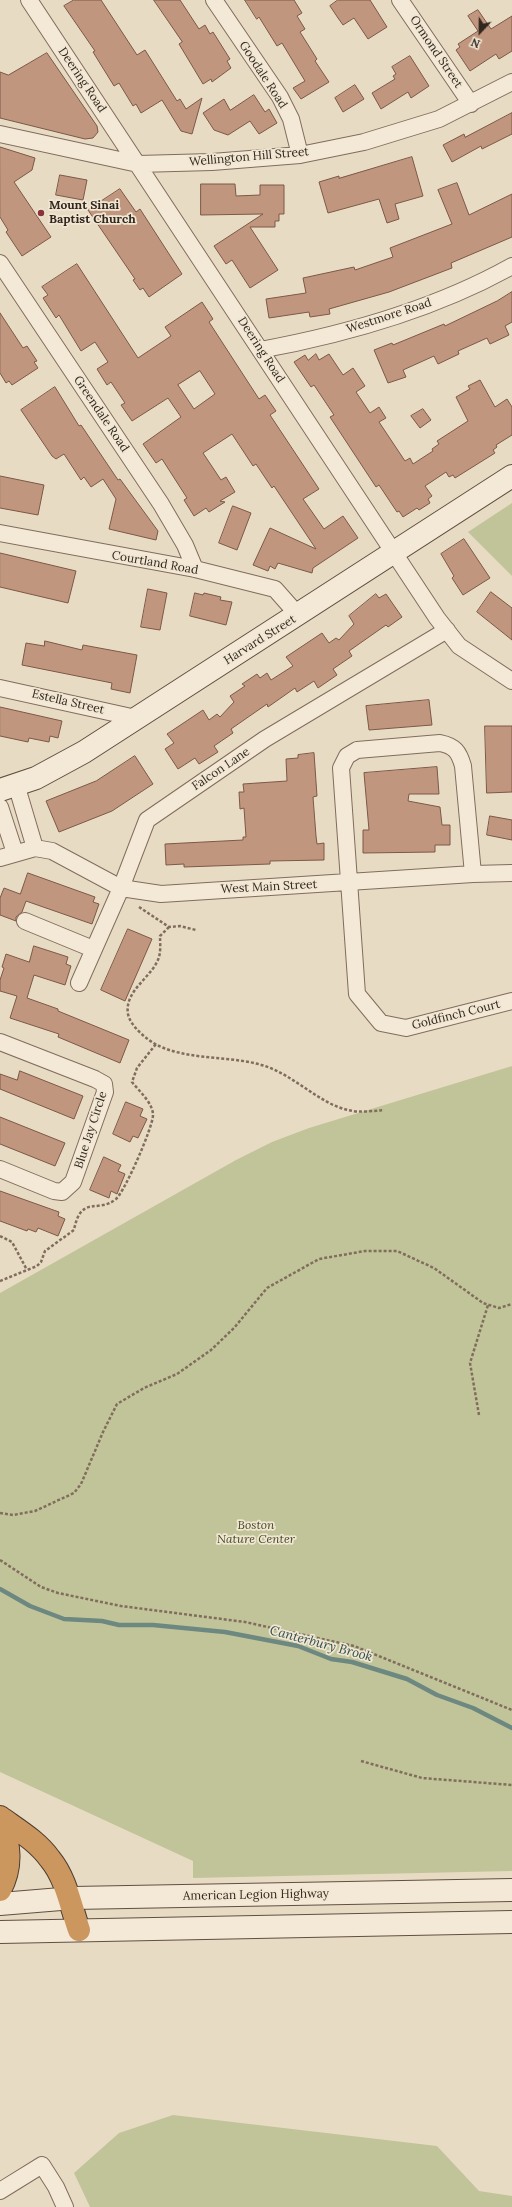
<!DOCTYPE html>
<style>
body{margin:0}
#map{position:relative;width:512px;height:2207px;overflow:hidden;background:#e8dbc4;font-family:Lora,serif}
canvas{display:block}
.north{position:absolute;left:460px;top:12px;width:40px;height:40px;-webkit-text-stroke:3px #f0e6d2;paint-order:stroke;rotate:202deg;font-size:11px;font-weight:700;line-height:16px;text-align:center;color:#32271f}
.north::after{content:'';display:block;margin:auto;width:14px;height:18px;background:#32271f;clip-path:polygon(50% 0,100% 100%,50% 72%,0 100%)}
</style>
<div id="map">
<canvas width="512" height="2207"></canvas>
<div class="north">N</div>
</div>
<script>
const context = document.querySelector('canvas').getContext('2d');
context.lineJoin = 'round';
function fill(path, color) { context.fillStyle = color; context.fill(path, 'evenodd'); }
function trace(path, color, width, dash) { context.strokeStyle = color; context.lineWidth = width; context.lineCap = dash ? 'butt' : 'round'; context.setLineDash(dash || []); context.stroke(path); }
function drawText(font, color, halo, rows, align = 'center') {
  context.font = font + ' Lora,serif'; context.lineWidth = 3.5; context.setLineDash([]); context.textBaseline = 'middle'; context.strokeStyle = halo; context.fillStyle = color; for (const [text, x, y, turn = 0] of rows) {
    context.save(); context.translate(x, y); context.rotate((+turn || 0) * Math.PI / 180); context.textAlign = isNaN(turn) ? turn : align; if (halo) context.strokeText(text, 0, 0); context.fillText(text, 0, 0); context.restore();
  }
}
const green = new Path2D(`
 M 512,503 L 512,576 L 468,532 Z
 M 512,1066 L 512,1871 L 193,1878 L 193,1861 L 0,1772 L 0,1293 L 236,1160 L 272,1142 L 309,1128 Z
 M 173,2115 L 437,2146 L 479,2191 L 512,2196 L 512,2207 L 90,2207 L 74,2173 L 119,2133 Z`);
const stream = new Path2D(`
 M 0,1589 L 30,1606 L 64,1619 L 102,1621 L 119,1625 L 153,1625 L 225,1632 L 298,1646 L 331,1659 L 352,1662 L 407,1679 L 437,1695 L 473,1708 L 512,1728`);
const building = new Path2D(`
 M 74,0 L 101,0 L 137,55 L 145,50 L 177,101 L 180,99 L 186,109 L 202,98 L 192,134 L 181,131 L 162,100 L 141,113 L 136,104 L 133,106 L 119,83 L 114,86 L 93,52 L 95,51 L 64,6 Z
 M 154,0 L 180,0 L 199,29 L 205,25 L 210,34 L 213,32 L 230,59 L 227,61 L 231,68 L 212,82 L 211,79 L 203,84 L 179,44 L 182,42 Z
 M 245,0 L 294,0 L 302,13 L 297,16 L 305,29 L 300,32 L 317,59 L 315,61 L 329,82 L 301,99 L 293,88 L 305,81 L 282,43 L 277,46 L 259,17 L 257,19 Z
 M 338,0 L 370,0 L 387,27 L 368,39 L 354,18 L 343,25 L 338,18 L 330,6 Z
 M 478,10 L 491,29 L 512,16 L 512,51 L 499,59 L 496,54 L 470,71 L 456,50 L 460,47 L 458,44 L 478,31 L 468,16 Z
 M 47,53 L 97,126 L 98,132 L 93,138 L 85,139 L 0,118 L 0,72 L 8,75 Z
 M 410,56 L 429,86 L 411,98 L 408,92 L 381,109 L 372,93 L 395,79 L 393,76 L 396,74 L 392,67 Z
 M 355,85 L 364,99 L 343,112 L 335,98 Z
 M 254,95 L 265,112 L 269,109 L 277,123 L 259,134 L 250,121 L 228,135 L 214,130 L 203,113 L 224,99 L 230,110 Z
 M 512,113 L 512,134 L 482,149 L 481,146 L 452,162 L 443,145 L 464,134 L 465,137 Z
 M 0,147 L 35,158 L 32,170 L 14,182 L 51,237 L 22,256 L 6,232 L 8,230 L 0,217 Z
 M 412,157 L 423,196 L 395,204 L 399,219 L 387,223 L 379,199 L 328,213 L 319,182 L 339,176 L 339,178 Z
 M 60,175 L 87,180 L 83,200 L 56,195 Z
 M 457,183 L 469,215 L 512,194 L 512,237 L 451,263 L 452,268 L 389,292 L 329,309 L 330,314 L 310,317 L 309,312 L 269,318 L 266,299 L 306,293 L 303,278 L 354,267 L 355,270 L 393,257 L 390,248 L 452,224 L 438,190 Z
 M 201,184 L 235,184 L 236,196 L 260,195 L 260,185 L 284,185 L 284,214 L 279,214 L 279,221 L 275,221 L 275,227 L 250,227 L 278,270 L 250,288 L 232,260 L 226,264 L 214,246 L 263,214 L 201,215 Z
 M 120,189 L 136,212 L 140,209 L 182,274 L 149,297 L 143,288 L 140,290 L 133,280 L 135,279 L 88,210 Z
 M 77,264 L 138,358 L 171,336 L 165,327 L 202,302 L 213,319 L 209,322 L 259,399 L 265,395 L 276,411 L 270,415 L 319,489 L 303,499 L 324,529 L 343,516 L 358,538 L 313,568 L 312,573 L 278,563 L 275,569 L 270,566 L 268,571 L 253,565 L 270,528 L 316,549 L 274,486 L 272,488 L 256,464 L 253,466 L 232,434 L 203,453 L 221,480 L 226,477 L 235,492 L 220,501 L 225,502 L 209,512 L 206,508 L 194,516 L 184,500 L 187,498 L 162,459 L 156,463 L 143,444 L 181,417 L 168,398 L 132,421 L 121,405 L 125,403 L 111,382 L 107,385 L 97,369 L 108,362 L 95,342 L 81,351 L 59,315 L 56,318 L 43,298 L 48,295 L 42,287 ZM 200,371 L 215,394 L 194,409 L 178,385 Z
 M 512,292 L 512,322 L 505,326 L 509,335 L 490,344 L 487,338 L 458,351 L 459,354 L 438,364 L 434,356 L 403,370 L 406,377 L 388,383 L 374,350 L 392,343 L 393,345 L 444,324 L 445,326 L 497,301 Z
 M 0,313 L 23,348 L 27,346 L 37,361 L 34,362 L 38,368 L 12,385 L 9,381 L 6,383 L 0,373 Z
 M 316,354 L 319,360 L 329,354 L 343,375 L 353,368 L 365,386 L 356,392 L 370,413 L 379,407 L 386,418 L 379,422 L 405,461 L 410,458 L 413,464 L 433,451 L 432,449 L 439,444 L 437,441 L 468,421 L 456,397 L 470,389 L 468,386 L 480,380 L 495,407 L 507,399 L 512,407 L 512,435 L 496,445 L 497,447 L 493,450 L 495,453 L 455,478 L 453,475 L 449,477 L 446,472 L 425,486 L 432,496 L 428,499 L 430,503 L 419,510 L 417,508 L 403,517 L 399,511 L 397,512 L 379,485 L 376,487 L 330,417 L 334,415 L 314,385 L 311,387 L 294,362 L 305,355 L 308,360 Z
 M 55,387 L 79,426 L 81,425 L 118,480 L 120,479 L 158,531 L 156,540 L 109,529 L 116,499 L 103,479 L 91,487 L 84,477 L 81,480 L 64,454 L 56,459 L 52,456 L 21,410 Z
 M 423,409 L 431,420 L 420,428 L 411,416 Z
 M 0,476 L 44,485 L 38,515 L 0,508 Z
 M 233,506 L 251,513 L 237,550 L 219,543 Z
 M 464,539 L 490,578 L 463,595 L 452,578 L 454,576 L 441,554 Z
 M 0,553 L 76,571 L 68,603 L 0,587 Z
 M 148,589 L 167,593 L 160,630 L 141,627 Z
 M 491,592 L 512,608 L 512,640 L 477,612 Z
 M 195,593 L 203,595 L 204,593 L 221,597 L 220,600 L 232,602 L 226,625 L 190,616 Z
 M 376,594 L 379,598 L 386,594 L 402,617 L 388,627 L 386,625 L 349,651 L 352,656 L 333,669 L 337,675 L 318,688 L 314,681 L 297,692 L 295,688 L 268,707 L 267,704 L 231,729 L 233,733 L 214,746 L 218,752 L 199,764 L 195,758 L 178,769 L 165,749 L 174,743 L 167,734 L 203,710 L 209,720 L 217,714 L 220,717 L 234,702 L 230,696 L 245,686 L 242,684 L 257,674 L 260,678 L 267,673 L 271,680 L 293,666 L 286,657 L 322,633 L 329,643 L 336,638 L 339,640 L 354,624 L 349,616 Z
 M 45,641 L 82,650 L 83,645 L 137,655 L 130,693 L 111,689 L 112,683 L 22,665 L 26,643 L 44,646 Z
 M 429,700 L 432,725 L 369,730 L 366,706 Z
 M 0,707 L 62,721 L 58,738 L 50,736 L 49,742 L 29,738 L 28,742 L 0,736 Z
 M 485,726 L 512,726 L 512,792 L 487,793 Z
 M 314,753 L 317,796 L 313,797 L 316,836 L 317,844 L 324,843 L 324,860 L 270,861 L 270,864 L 184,867 L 184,864 L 166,865 L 165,844 L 243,840 L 243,837 L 246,837 L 244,808 L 240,809 L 239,792 L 244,792 L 243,784 L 287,781 L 286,759 L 298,758 L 298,755 Z
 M 135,756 L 153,784 L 112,811 L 59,832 L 46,801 L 96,781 Z
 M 437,767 L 439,794 L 409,794 L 408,801 L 440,807 L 442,825 L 450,825 L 450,845 L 435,845 L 435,852 L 363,853 L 363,830 L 369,830 L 364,773 Z
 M 490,816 L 512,820 L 512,840 L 487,835 Z
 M 28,873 L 95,897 L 93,902 L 99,904 L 92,924 L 26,901 L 22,912 L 16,917 L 16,921 L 0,915 L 0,898 L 4,888 L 20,894 Z
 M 128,929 L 152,939 L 125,1001 L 101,990 Z
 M 34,946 L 68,957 L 66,964 L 71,966 L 65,985 L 34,975 L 27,998 L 58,1009 L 58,1011 L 129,1040 L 120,1063 L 58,1037 L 59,1034 L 10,1018 L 17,996 L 0,991 L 0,980 L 4,968 L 2,967 L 6,954 L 29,962 Z
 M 20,1071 L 83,1096 L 74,1119 L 0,1089 L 0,1074 L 17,1080 Z
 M 126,1102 L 143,1109 L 140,1116 L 147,1119 L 138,1138 L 133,1136 L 130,1142 L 113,1134 Z
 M 0,1117 L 65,1143 L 55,1166 L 0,1144 Z
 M 104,1157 L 121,1165 L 118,1171 L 125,1174 L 117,1194 L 111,1191 L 109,1198 L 90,1190 Z
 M 0,1191 L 59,1212 L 58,1216 L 65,1219 L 58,1236 L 38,1228 L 36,1232 L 28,1229 L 27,1231 L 0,1221 Z`);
const path = new Path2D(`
 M 139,907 L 169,927 L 180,926 L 196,930
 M 169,927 L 160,936 C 160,942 161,950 159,957 C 153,977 124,990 128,1014 C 130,1026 148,1041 159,1046 C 192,1061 231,1055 265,1066 C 295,1076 320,1104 348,1110 C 359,1113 373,1111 384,1110
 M 0,1236 L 12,1242 L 27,1270
 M 0,1281 L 37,1266 L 41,1262 L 45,1251 L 74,1230 C 81,1194 98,1214 116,1199 C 125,1191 153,1127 153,1115 C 153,1103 139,1091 132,1082 L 137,1068 L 156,1044
 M 479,1415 L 470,1363 L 488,1305
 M 0,1513 L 13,1515 L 35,1511 L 74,1493 L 81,1484 L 103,1432 L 117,1404 L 144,1388 L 177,1374 L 211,1350 L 234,1328 L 267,1288 L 319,1259 L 365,1251 L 397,1251 L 434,1268 L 483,1303 L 499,1308 L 512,1304
 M 0,1560 L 41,1587 L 58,1593 L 121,1606 L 245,1622 L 354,1646 L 512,1710
 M 361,1761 L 422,1778 L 512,1785`);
const street = new Path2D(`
 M 29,0 L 437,618 L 459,646 L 512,681
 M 214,0 L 280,97 L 291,119 L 300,155
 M 400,0 L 471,104
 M 0,134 L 138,164 L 212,162 L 300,155 L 364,142 L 439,119 L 512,82
 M 0,263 L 161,504 L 185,545 L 195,569
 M 260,350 C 347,334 435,309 512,266
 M 0,533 L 195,569 L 275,589 L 298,615
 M 0,688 L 136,718
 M 16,784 L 35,848
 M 0,807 L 15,853
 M 0,858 L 35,848 L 52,851 L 121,888 L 161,894 L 473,874 L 512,873
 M 473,874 L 463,766 C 459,752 455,746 440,743 L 357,750 L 347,756 L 341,768 L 357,994 L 381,1023 L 406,1028 L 512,1001
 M 25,921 L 93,949
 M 79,983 L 121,888 L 147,820 L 265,739 L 447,630
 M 0,1042 L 95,1079 L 104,1084 L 105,1092 L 73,1182 L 62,1192 L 54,1191 L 0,1169
 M 0,2191 L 42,2165 L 56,2187 L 65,2207`);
const secondary = new Path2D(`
 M 0,790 L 36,778 L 84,752 L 512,476
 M 0,1904 L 73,1898 L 512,1890
 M 0,1932 L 512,1922`);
const highway = new Path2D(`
 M 0,1817 C 18,1830 37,1841 50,1859 C 66,1878 71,1907 79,1930
 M 0,1890 C 13,1866 9,1845 2,1819`);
const markers = [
 [41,213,4,"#87353a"]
];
const streetNames = [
 ["Ormond Street",436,52,56],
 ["Goodale Road",263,75,57],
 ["Deering Road",82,80,56],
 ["Wellington Hill Street",249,157,-5],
 ["Westmore Road",389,316,-18],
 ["Deering Road",261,350,57],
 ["Greendale Road",101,414,56],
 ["Courtland Road",155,563,10],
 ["Harvard Street",260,640,-32],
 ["Estella Street",68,702,13],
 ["Falcon Lane",221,769,-34],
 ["West Main Street",269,887,-3],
 ["Goldfinch Court",456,1015,-14],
 ["Blue Jay Circle",91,1130,-72],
 ["American Legion Highway",256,1895,-1]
];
const poiNames = [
 ["Mount Sinai",49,206],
 ["Baptist Church",49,220]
];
const parkNames = [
 ["Boston",256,1526],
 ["Nature Center",256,1540]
];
const waterNames = [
 ["Canterbury Brook",321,1644,15]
];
fill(green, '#c1c499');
trace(stream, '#6d8880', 4.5);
fill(building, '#c1967e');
trace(building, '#7c5846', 1);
trace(street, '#806d5d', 18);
trace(secondary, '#614f40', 24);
trace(highway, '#4e3d30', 24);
trace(path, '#806d5d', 2.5, [3, 2]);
trace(street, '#f4e9d6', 16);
trace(secondary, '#f4e9d6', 22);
trace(highway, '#cc965f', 22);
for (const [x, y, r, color] of markers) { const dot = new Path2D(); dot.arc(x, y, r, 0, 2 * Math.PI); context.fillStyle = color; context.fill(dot); trace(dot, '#f0e6d2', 1.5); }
drawText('12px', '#32271f', '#f0e6d2', streetNames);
drawText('bold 12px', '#32271f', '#f0e6d2', poiNames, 'left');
drawText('italic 12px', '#444b28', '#f0e6d2', parkNames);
drawText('italic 13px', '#304f4c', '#f0e6d2', waterNames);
</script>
